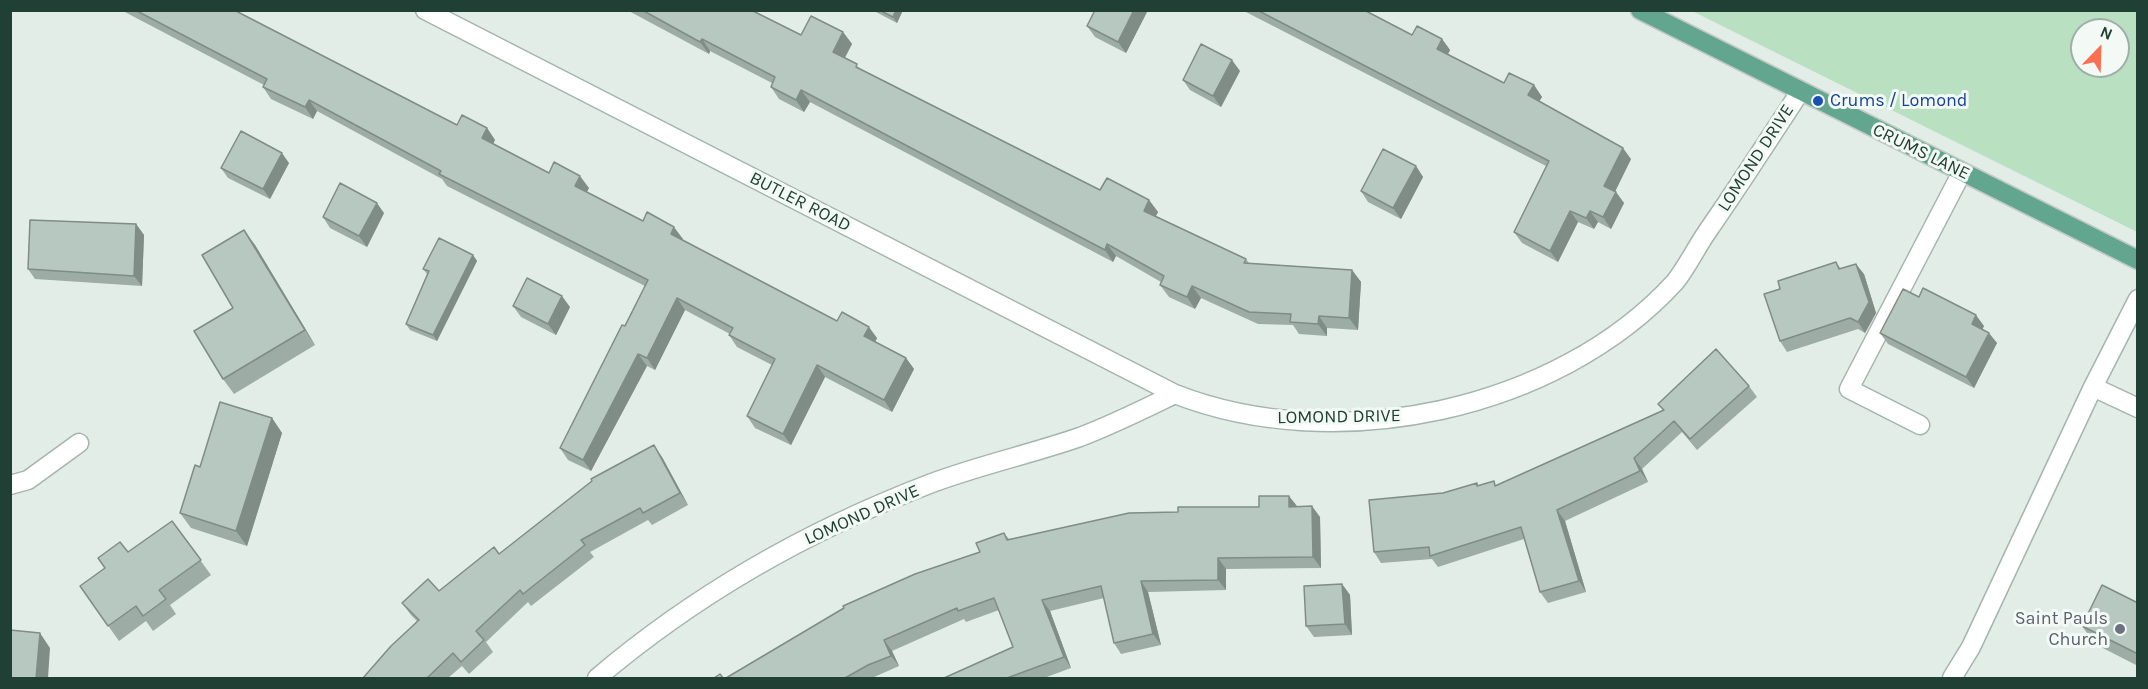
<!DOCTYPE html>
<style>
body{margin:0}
#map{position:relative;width:2148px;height:689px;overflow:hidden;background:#e2ede7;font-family:Karla,sans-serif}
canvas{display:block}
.frame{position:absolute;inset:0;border:12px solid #203f35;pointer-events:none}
.north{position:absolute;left:2070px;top:18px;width:60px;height:60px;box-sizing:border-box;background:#f3f9f5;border:2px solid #9fafa8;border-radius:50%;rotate:23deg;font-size:16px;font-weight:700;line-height:24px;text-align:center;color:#203f35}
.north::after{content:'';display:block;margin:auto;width:21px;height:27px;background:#fb6f52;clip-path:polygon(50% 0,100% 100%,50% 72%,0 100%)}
</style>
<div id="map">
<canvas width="2148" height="689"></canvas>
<div class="frame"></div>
<div class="north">N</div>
</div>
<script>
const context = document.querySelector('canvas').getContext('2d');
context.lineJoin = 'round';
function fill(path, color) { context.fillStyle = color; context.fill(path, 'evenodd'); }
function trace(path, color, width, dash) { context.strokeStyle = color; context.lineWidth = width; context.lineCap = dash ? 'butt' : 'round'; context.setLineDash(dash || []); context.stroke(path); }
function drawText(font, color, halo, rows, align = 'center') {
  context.font = font + ' Karla,sans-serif'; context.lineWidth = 6; context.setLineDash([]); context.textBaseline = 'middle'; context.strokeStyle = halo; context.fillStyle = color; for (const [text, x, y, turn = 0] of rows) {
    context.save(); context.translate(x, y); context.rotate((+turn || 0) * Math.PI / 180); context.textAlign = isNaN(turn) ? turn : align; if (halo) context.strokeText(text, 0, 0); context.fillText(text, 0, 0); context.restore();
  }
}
const green = new Path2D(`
 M 1692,11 L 2137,11 L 2137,232 ZM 2082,30 L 2118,30 L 2118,66 L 2082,66 Z`);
const minor = new Path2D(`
 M 425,10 L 1175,394
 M 2093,387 L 2138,408
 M 1920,425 L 1849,389 L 1962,172
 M 10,485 L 28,480 L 79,443
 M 597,678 C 696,594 811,529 932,483 C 980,465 1031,454 1080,437 C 1112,425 1144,409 1175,394 C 1336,457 1557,411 1675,282 C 1687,267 1696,248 1707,232 C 1739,186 1769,139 1800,92
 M 1952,678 L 1971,647 L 2093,387 L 2138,299`);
const major = new Path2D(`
 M 1640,10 L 2138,260`);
const wall = new Path2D(`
 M 121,10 L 234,10 L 457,125 L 487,128 L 495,140 L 493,144 L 549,173 L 589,188 L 587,192 L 643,221 L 683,239 L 682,240 L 837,321 L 877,338 L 875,342 L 906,358 L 914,369 L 892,412 L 825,377 L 791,445 L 755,428 L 747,416 L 772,365 L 737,347 L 729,335 L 730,334 L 685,310 L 655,370 L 647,366 L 591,471 L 568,460 L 560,448 L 645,286 L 447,186 L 442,179 L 317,111 L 313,119 L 271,99 L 263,87 L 264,85 Z
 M 627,10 L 751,10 L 801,35 L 843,32 L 852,44 L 845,58 L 861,69 L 1100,190 L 1149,200 L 1158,212 L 1156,216 L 1246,259 L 1249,263 L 1352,270 L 1361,282 L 1358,330 L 1327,328 L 1327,336 L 1299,334 L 1293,325 L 1258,324 L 1201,298 L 1195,309 L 1169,297 L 1160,285 L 1161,282 L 1116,256 L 1113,262 L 810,102 L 804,112 L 779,99 L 771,87 L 772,83 L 710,51 L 709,54 Z
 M 872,10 L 903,10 L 897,23 Z
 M 1095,10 L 1148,10 L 1126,53 L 1095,37 L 1087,26 Z
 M 1242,10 L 1364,10 L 1412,35 L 1442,39 L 1450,50 L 1448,54 L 1504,83 L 1534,85 L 1542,97 L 1539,101 L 1631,159 L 1615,191 L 1624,203 L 1611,229 L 1598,222 L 1594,229 L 1578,222 L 1558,262 L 1522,243 L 1514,232 L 1546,166 Z
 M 1240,71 L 1221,107 L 1190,90 L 1183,80 Z
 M 289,163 L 270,199 L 228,178 L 221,168 Z
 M 1416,166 L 1423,177 L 1401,219 L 1368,202 L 1361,191 Z
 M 384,213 L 367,247 L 330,228 L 323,217 Z
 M 136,224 L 144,235 L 142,286 L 35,279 L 28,269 Z
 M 255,245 L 315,345 L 234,394 L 223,379 L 233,308 Z
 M 473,255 L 477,261 L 437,341 L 410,330 L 406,324 L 427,274 L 423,269 Z
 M 1836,262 L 1841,269 L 1864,274 L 1876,313 L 1865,333 L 1858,329 L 1787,352 L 1780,341 L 1780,289 Z
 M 1919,297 L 1984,326 L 1982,329 L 1997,343 L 1974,388 L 1888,344 L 1880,333 Z
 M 513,306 L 570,307 L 556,335 L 521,317 Z
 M 1749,386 L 1757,397 L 1697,450 L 1682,432 L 1642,469 L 1648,482 L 1565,521 L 1586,592 L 1548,603 L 1540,592 L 1524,539 L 1438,567 L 1432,559 L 1381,563 L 1374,552 L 1443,493 L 1477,483 L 1478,485 L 1497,485 L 1663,410 L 1658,404 Z
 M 272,418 L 282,433 L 247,546 L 191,528 L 180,513 L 200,467 Z
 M 662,457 L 688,505 L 652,525 L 648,520 L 590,552 L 594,557 L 531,606 L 528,602 L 486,642 L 493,652 L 469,674 L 462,666 L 448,678 L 363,678 L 417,621 L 411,615 L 402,603 L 439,591 L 499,554 Z
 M 1297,506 L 1320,517 L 1321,568 L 1226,569 L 1226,590 L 1148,592 L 1161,645 L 1121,654 L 1114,643 L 1104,598 L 1050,611 L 1071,668 L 1044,678 L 944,678 L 1013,647 L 999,610 L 966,622 L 964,619 L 892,651 L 899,666 L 872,678 L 726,678 L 980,552 L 1004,533 L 1009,539 L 1178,512 Z
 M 172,521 L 211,575 L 170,605 L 176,614 L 153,631 L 146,621 L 119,641 L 80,586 Z
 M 1342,584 L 1350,595 L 1352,635 L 1314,637 L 1306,626 Z
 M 2138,603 L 2138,666 L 2095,644 L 2082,626 Z`);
const shadedWall = new Path2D(`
 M 896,10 L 903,10 L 897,23 L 893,17 Z
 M 1134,10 L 1148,10 L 1126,53 L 1118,42 Z
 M 843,32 L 852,44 L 841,64 L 833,52 Z
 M 702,39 L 710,51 L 709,54 L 700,42 Z
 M 1442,39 L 1450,50 L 1445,60 L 1437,49 Z
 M 1232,60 L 1240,71 L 1221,107 L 1213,96 Z
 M 1534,85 L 1542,97 L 1536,107 L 1528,95 Z
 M 801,90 L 810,102 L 804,112 L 796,100 Z
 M 309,100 L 317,111 L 313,119 L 305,107 Z
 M 487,128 L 495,140 L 490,149 L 482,138 Z
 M 1623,148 L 1631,159 L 1612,198 L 1604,186 Z
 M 282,153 L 289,163 L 270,199 L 263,189 Z
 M 1416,166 L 1423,177 L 1401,219 L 1393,208 Z
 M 580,176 L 589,188 L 583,198 L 575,186 Z
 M 1616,192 L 1624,203 L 1611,229 L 1603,217 Z
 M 1149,200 L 1158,212 L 1152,223 L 1144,211 Z
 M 377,203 L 384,213 L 367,247 L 359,236 Z
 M 1570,211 L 1578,222 L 1558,262 L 1550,251 Z
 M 1590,211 L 1598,222 L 1594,229 L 1586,218 Z
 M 136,224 L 144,235 L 142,286 L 134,276 Z
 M 674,227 L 683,239 L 679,246 L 671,234 Z
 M 244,230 L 255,245 L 315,345 L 305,330 Z
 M 1107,244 L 1116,256 L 1113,262 L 1105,250 Z
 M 473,255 L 477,261 L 437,341 L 433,335 Z
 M 1856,264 L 1864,274 L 1876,313 L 1865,333 L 1858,322 Z
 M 1352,270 L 1361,282 L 1358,330 L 1349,318 Z
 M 1192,286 L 1201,298 L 1195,309 L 1187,297 Z
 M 562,296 L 570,307 L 556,335 L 548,324 Z
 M 677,298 L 685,310 L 655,370 L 647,358 Z
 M 1976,315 L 1984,326 L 1980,335 L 1972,324 Z
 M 1319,316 L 1327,328 L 1327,336 L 1318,324 Z
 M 869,327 L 877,338 L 872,348 L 864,336 Z
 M 1989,333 L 1997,343 L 1974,388 L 1966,377 Z
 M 638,354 L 647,366 L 591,471 L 583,460 Z
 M 906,358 L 914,369 L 892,412 L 884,400 Z
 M 817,365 L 825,377 L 791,445 L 783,434 Z
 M 272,418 L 282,433 L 247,546 L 236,531 Z
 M 654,445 L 662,457 L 688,505 L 680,493 Z
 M 1634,458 L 1642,469 L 1648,482 L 1640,471 Z
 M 1289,496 L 1297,506 L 1289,507 Z
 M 1312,506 L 1320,517 L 1321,568 L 1313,557 Z
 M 1557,510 L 1565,521 L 1586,592 L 1579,581 Z
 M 1218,558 L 1226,569 L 1226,590 L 1218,580 Z
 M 1141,581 L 1148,592 L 1161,645 L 1153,634 Z
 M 1342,584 L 1350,595 L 1352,635 L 1345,624 Z
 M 1042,600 L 1050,611 L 1071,668 L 1064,657 Z
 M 40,633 L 50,648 L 48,678 L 36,678 Z
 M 884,640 L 892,651 L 899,666 L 891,656 Z`);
const building = new Path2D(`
 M 135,10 L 234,10 L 457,125 L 462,115 L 487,128 L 482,138 L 549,173 L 554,162 L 580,176 L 575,186 L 643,221 L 647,212 L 674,227 L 671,234 L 837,321 L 842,312 L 869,327 L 864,336 L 906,358 L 884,400 L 817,365 L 783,434 L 747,416 L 775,359 L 729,335 L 733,328 L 677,298 L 647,358 L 638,354 L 583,460 L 560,448 L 622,325 L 625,326 L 648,280 L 439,174 L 441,171 L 309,100 L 305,107 L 263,87 L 267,79 Z
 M 642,10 L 751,10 L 801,35 L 811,16 L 843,32 L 833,52 L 857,64 L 856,67 L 1100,190 L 1107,178 L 1149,200 L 1144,211 L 1246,259 L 1244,263 L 1352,270 L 1349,318 L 1319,316 L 1318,324 L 1290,322 L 1291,314 L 1249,312 L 1192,286 L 1187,297 L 1160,285 L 1164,276 L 1107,244 L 1105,250 L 801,90 L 796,100 L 771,87 L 775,77 L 702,39 L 700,42 Z
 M 879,10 L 896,10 L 893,17 Z
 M 1095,10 L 1134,10 L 1118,42 L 1087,26 Z
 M 1257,10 L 1364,10 L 1412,35 L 1417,26 L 1442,39 L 1437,49 L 1504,83 L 1509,73 L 1534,85 L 1528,95 L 1623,148 L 1604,186 L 1616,192 L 1603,217 L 1590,211 L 1586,218 L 1570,211 L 1550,251 L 1514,232 L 1549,161 Z
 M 1201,44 L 1232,60 L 1213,96 L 1183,80 Z
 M 241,131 L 282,153 L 263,189 L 221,168 Z
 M 1383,149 L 1416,166 L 1393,208 L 1361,191 Z
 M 340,183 L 377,203 L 359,236 L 323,217 Z
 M 30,220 L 136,224 L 134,276 L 28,269 Z
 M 244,230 L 305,330 L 223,379 L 194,331 L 233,308 L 202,255 Z
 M 439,238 L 473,255 L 433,335 L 406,324 L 429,271 L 423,269 Z
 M 1836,262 L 1839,269 L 1856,264 L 1869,302 L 1858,322 L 1850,318 L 1780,341 L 1764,294 L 1780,289 L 1778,281 Z
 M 527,278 L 562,296 L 548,324 L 513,306 Z
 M 1923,288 L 1976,315 L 1972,324 L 1989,333 L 1966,377 L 1880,333 L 1903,289 L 1919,297 Z
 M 1716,349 L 1749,386 L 1690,439 L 1674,421 L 1634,458 L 1640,471 L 1557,510 L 1579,581 L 1540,592 L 1521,527 L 1430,556 L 1429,547 L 1374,552 L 1369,500 L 1443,493 L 1477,483 L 1477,486 L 1494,481 L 1495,486 L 1664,410 L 1658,404 Z
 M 220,402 L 272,418 L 236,531 L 180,513 L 195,465 L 200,467 Z
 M 654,445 L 680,493 L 643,513 L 640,508 L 581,540 L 585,545 L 523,594 L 520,590 L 476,631 L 484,640 L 461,662 L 453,653 L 427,678 L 363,678 L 391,646 L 419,620 L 402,603 L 428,579 L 439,591 L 494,547 L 499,554 L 592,481 L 591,479 Z
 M 1259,496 L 1289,496 L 1289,507 L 1312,506 L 1313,557 L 1218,558 L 1218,580 L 1141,581 L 1153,634 L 1114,643 L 1101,586 L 1042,600 L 1064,657 L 1007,678 L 944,678 L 1013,647 L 994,598 L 958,611 L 957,608 L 884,640 L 891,656 L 868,665 L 845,678 L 726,678 L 844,608 L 843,606 L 915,574 L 980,552 L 976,543 L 1004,533 L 1007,540 L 1129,513 L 1178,512 L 1178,507 L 1259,507 Z
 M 172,521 L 201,560 L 159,590 L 166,599 L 143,616 L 136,606 L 108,626 L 80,586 L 105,568 L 98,558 L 120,542 L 128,552 Z
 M 1342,584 L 1345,624 L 1306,626 L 1304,586 Z
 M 2102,585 L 2138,603 L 2138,654 L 2082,626 Z
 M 10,630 L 40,633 L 36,678 L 10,678 Z
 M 720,674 L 723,678 L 714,678 Z`);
const markers = [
 [1818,101,6,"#1a4fb4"],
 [2120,629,6,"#6b7280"]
];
const transitNames = [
 ["Crums / Lomond",1830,101]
];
const streetNames = [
 ["CRUMS LANE",1921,152,26],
 ["LOMOND DRIVE",1756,158,-57],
 ["BUTLER ROAD",800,202,27],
 ["LOMOND DRIVE",1339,417,-1],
 ["LOMOND DRIVE",862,515,-24]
];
const worshipNames = [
 ["Saint Pauls",2108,619],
 ["Church",2108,640]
];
fill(green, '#b9e0c1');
trace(minor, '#a4b5ae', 21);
trace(major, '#c1c9c6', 21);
trace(minor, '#fff', 18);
trace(major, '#63a690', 18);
fill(wall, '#9daca5');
fill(shadedWall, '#808c86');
fill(building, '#b7c8c0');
trace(building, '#808c86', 1.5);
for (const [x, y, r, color] of markers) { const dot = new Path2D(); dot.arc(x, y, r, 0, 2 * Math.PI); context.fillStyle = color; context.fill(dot); trace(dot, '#f3f9f5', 2); }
drawText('18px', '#164399', '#f3f9f5', transitNames, 'left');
drawText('18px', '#203f35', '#f3f9f5', streetNames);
drawText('18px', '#5b616d', '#f3f9f5', worshipNames, 'right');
</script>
